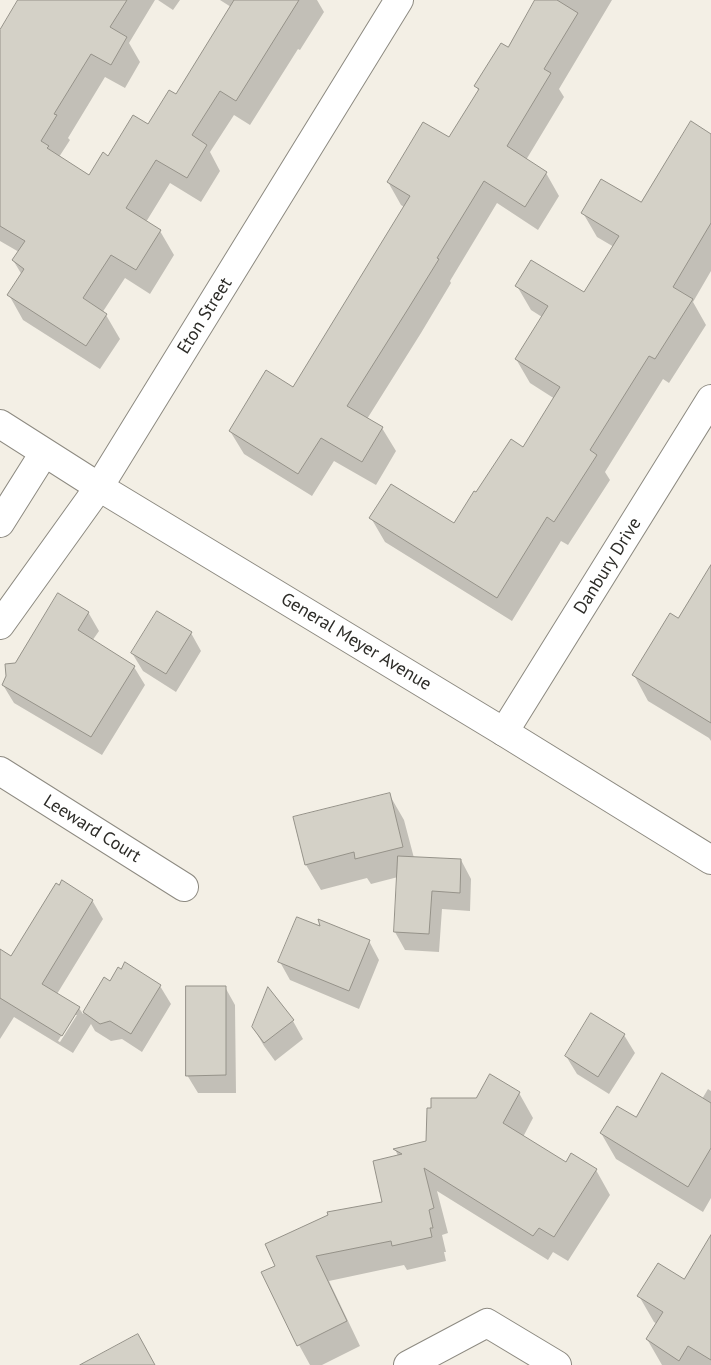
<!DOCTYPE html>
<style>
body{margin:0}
canvas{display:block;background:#f3efe5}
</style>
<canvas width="711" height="1365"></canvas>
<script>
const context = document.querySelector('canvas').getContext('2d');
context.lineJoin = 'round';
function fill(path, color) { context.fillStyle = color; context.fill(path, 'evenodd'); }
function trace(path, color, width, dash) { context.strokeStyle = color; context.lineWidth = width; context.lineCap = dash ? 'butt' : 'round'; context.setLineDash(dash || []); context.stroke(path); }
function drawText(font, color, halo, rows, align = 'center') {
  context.font = font + ' "PT Sans",sans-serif'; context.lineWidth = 4.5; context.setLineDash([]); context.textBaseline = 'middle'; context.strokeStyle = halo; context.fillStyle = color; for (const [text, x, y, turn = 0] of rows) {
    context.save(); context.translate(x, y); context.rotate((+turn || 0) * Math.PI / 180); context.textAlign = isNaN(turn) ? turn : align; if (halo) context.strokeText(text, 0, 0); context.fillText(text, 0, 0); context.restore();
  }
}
const shadow = new Path2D(`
 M 20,0 L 155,0 L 129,43 L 140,62 L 125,88 L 105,77 L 68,138 L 70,140 L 59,157 L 89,177 L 109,157 L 148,126 L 177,96 L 231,7 L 220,0 L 317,0 L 324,12 L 300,50 L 298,49 L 250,125 L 234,115 L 210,152 L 220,171 L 201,202 L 170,183 L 146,222 L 160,231 L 174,255 L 150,294 L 125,278 L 102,313 L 106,315 L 120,339 L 100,369 L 23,320 L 9,295 L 22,275 L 13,260 L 19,252 L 0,241 L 0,32 Z
 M 158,0 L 180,0 L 173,10 Z
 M 537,0 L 612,0 L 559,89 L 564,97 L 526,160 L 546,173 L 559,196 L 538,230 L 497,203 L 450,281 L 451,283 L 421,333 L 367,419 L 382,428 L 396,451 L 376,485 L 334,461 L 312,496 L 244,454 L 230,431 L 293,389 L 404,207 L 401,205 L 388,182 L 450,139 L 479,92 L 476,86 L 508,49 Z
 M 711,136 L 711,271 L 693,302 L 706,325 L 669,383 L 663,379 L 605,472 L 610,480 L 568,545 L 561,541 L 512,621 L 385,542 L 371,518 L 455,524 L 477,494 L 524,449 L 555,399 L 530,383 L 516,359 L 542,317 L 531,310 L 517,286 L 584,294 L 614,247 L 597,237 L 583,213 L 642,204 Z
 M 711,569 L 711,741 L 709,738 L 648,701 L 634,675 L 679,619 Z
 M 88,612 L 99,631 L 92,641 L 134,667 L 145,685 L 102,755 L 14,703 L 3,685 L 16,664 Z
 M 191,633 L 201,651 L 176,692 L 143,671 L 132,653 Z
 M 389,794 L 404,820 L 414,858 L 461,860 L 471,879 L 470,911 L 442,909 L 439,952 L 405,950 L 395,932 L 398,877 L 371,884 L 367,878 L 321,890 L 306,865 Z
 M 92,900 L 103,919 L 57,994 L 79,1008 L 83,1014 L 105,979 L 110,982 L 125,964 L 160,986 L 171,1004 L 142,1052 L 122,1039 L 111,1041 L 95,1031 L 91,1024 L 73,1053 L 14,1017 L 0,1039 L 0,951 L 11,957 ZM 74,1015 L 77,1015 L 60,1042 L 58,1041 Z
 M 322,928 L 369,941 L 379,960 L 359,1009 L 290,980 L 280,962 Z
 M 225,987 L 235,1005 L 236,1093 L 198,1093 L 187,1075 Z
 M 269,989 L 293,1021 L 303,1039 L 275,1061 L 264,1046 L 253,1027 Z
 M 592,1015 L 624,1035 L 635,1053 L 609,1094 L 577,1074 L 566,1056 Z
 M 708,1089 L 711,1091 L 711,1198 L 703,1212 L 616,1159 L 601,1133 L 636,1119 L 702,1099 Z
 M 519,1093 L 533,1118 L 523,1137 L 566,1164 L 596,1170 L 610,1195 L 568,1261 L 553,1252 L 548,1260 L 437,1191 L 448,1233 L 442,1235 L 446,1252 L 444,1252 L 446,1261 L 407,1270 L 404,1265 L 329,1281 L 360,1346 L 322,1365 L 310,1365 L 299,1345 L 277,1266 L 383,1203 L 398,1156 L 395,1149 L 427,1142 L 477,1099 Z
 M 711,1266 L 711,1365 L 662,1365 L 647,1339 L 657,1324 L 654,1322 L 639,1296 L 684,1280 Z`);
const building = new Path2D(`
 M 18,0 L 127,0 L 110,27 L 127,37 L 111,65 L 91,54 L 54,114 L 57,115 L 41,141 L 49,146 L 47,148 L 89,175 L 103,152 L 108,156 L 133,115 L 148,124 L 169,90 L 176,94 L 234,0 L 299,0 L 236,101 L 220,91 L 192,135 L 207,145 L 187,178 L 156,160 L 126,208 L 161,230 L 136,270 L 111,255 L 83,298 L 107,314 L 86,346 L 7,295 L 24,269 L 12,260 L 25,241 L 0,226 L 0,30 Z
 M 535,0 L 557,0 L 578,13 L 544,69 L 551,73 L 507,146 L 547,172 L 525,207 L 484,181 L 437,258 L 439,259 L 408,309 L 347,406 L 383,427 L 362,462 L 321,438 L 298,474 L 229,431 L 266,370 L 293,387 L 410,196 L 387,182 L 423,122 L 449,137 L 479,89 L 474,86 L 501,43 L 508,47 Z
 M 691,121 L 711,134 L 711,223 L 673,287 L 693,299 L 655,359 L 649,356 L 590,450 L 597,455 L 554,522 L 547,517 L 497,598 L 369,518 L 391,484 L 454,523 L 474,491 L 476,492 L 511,439 L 523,447 L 560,387 L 515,359 L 548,306 L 515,286 L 531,260 L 584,292 L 619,236 L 581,213 L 601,179 L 641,202 Z
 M 711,565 L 711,723 L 632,675 L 670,613 L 678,618 Z
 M 58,593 L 89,612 L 78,630 L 135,666 L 91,737 L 2,685 L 6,676 L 5,664 L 15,663 Z
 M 157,611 L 192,632 L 166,674 L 131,653 Z
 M 390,793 L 403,847 L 355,859 L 354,852 L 305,865 L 293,817 Z
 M 398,856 L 461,859 L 460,893 L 432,891 L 429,934 L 394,932 Z
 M 62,880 L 93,900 L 42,984 L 80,1007 L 62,1036 L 0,998 L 0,949 L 11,956 L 56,883 L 59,885 Z
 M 297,917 L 320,926 L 318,919 L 370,940 L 349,991 L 278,962 Z
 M 125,962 L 161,985 L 131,1034 L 110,1021 L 100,1024 L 83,1012 L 104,977 L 110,981 L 118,967 L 121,969 Z
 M 186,986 L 226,986 L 226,1075 L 186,1076 Z
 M 268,987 L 294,1020 L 264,1043 L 252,1027 Z
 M 591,1013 L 625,1034 L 598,1077 L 565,1056 Z
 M 662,1073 L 711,1103 L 711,1148 L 688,1187 L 600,1133 L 617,1106 L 636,1117 Z
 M 490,1074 L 520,1092 L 503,1123 L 566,1162 L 571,1153 L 597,1169 L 554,1237 L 539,1228 L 533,1236 L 424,1168 L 434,1208 L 429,1210 L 433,1228 L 430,1228 L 432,1237 L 392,1246 L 391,1241 L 316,1256 L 347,1321 L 297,1346 L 261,1272 L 275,1266 L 265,1244 L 328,1215 L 327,1212 L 382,1202 L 373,1161 L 402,1154 L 393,1149 L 426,1141 L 427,1108 L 431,1108 L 431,1098 L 476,1098 Z
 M 711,1235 L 711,1360 L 688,1346 L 679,1361 L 646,1339 L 663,1312 L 637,1296 L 658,1263 L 684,1279 Z
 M 138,1334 L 155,1365 L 80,1365 Z`);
const minor = new Path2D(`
 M 0,523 L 44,453
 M 0,625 L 99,487 L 399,0
 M 504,732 L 711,399
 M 0,771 L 184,887
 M 408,1365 L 487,1323 L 557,1365`);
const secondary = new Path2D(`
 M 0,424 L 99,487 L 504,732 L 711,860`);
const streetNames = [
 ["Eton Street",205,316,-58],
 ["Danbury Drive",608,566,-58],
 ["General Meyer Avenue",356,642,31],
 ["Leeward Court",92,829,32]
];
fill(shadow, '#0003');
fill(building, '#d4d1c7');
trace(building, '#959289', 1);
trace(minor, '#8d8a81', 30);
trace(secondary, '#8d8a81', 30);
trace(minor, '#fff', 28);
trace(secondary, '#fff', 28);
drawText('18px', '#2c2b27', '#fff', streetNames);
</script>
